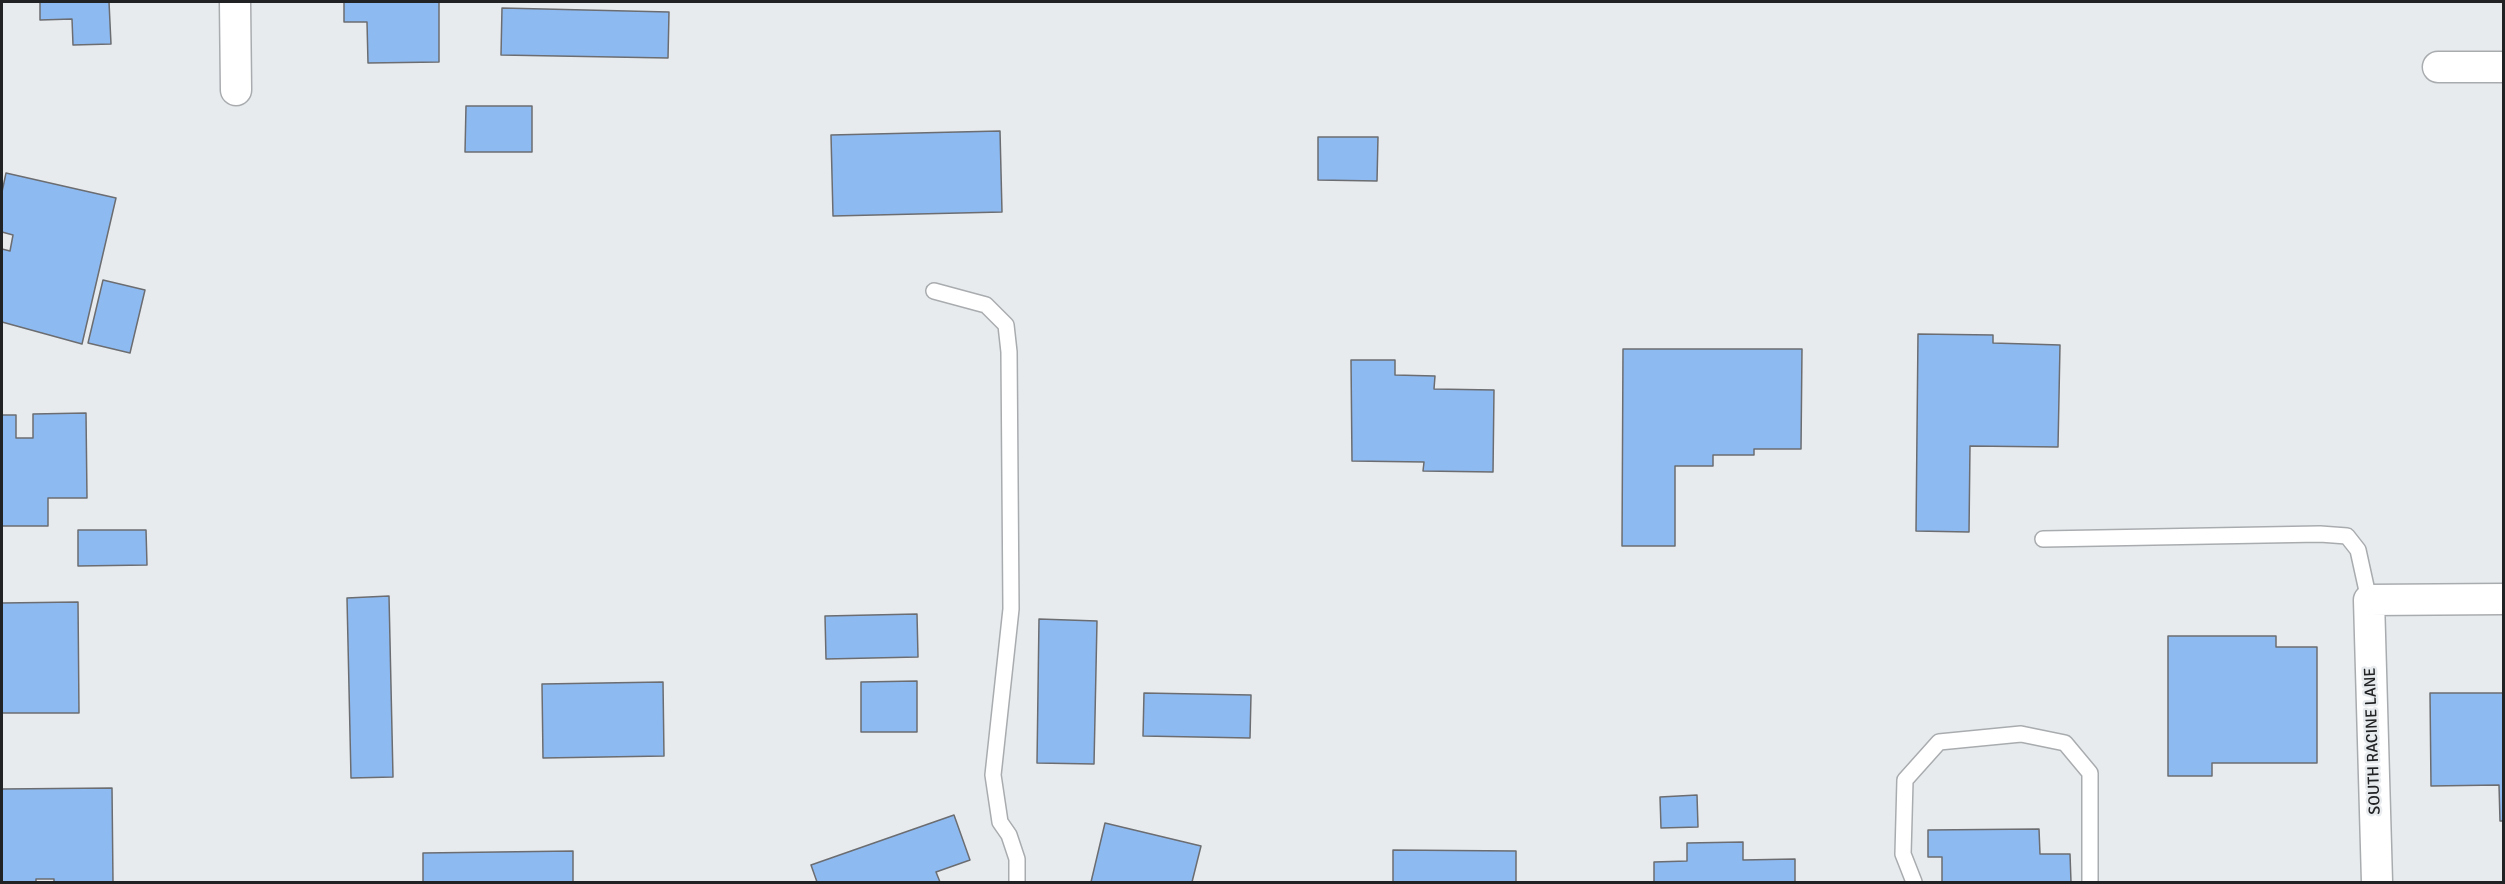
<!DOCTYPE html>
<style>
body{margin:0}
#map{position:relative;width:2505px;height:884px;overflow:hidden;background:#e8ebee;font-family:Signika,sans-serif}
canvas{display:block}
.frame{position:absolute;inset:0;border:3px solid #212223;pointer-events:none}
</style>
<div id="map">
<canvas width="2505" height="884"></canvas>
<div class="frame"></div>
</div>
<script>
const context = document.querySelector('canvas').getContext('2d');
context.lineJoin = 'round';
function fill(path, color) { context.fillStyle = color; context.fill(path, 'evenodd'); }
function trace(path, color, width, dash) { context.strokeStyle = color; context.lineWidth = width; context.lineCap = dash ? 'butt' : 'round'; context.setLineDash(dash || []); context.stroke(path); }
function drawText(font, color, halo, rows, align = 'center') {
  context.font = font + ' Signika,sans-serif'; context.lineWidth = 5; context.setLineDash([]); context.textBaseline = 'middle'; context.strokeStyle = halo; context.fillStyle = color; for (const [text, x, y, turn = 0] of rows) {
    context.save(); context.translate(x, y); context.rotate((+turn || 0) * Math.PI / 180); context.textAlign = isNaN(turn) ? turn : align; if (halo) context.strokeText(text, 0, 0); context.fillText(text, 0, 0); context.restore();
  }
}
const building = new Path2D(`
 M 40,2 L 109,2 L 111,44 L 73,45 L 72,19 L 40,20 Z
 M 344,2 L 439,2 L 439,62 L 368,63 L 367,22 L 344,22 Z
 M 502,8 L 669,12 L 668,58 L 501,55 Z
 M 466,106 L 532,106 L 532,152 L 465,152 Z
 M 1000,131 L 1002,212 L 833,216 L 831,135 Z
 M 1318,137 L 1378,137 L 1377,181 L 1318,180 Z
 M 6,173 L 116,198 L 82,344 L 2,322 L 2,249 L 10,251 L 13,235 L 2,232 L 2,192 Z
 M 103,280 L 145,290 L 130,353 L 88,343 Z
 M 1918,334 L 1993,335 L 1993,343 L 2060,345 L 2058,447 L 1970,446 L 1969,532 L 1916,531 Z
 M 1623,349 L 1802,349 L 1801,449 L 1754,449 L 1754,455 L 1713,455 L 1713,466 L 1675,466 L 1675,546 L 1622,546 Z
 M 1351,360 L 1395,360 L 1395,375 L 1435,376 L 1434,389 L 1494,390 L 1493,472 L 1423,471 L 1424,462 L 1352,461 Z
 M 86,413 L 87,498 L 48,498 L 48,526 L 2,526 L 2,415 L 16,415 L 16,438 L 33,438 L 33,414 Z
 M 78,530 L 146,530 L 147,565 L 78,566 Z
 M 389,596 L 393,777 L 351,778 L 347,598 Z
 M 78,602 L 79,713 L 2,713 L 2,603 Z
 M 917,614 L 918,657 L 826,659 L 825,616 Z
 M 1039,619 L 1097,621 L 1094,764 L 1037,763 Z
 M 2168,636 L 2276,636 L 2276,647 L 2317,647 L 2317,763 L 2212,763 L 2212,776 L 2168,776 Z
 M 917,681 L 917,732 L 861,732 L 861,682 Z
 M 663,682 L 664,756 L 543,758 L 542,684 Z
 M 1144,693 L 1251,695 L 1250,738 L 1143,736 Z
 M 2430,693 L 2504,693 L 2504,821 L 2500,821 L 2499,785 L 2431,786 Z
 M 112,788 L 113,882 L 54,882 L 54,879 L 36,879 L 36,882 L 2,882 L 2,789 Z
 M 1697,795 L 1698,827 L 1661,828 L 1660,797 Z
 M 954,815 L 970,860 L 936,872 L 940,882 L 817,882 L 811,865 Z
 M 1105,823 L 1201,846 L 1192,882 L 1091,882 Z
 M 2039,829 L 2040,854 L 2070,854 L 2071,882 L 1942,882 L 1942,857 L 1928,857 L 1928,830 Z
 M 1743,842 L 1743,860 L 1795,859 L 1795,882 L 1654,882 L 1654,862 L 1687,861 L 1687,843 Z
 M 1393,850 L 1516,851 L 1516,882 L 1393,882 Z
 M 573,851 L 573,882 L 423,882 L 423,853 Z`);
const lane = new Path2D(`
 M 934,291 L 986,305 L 1006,325 L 1009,352 L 1011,609 L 993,775 L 1000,822 L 1009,835 L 1017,859 L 1017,882
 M 2043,539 L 2320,534 L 2347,536 L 2358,550 L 2369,600
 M 1914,882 L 1903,854 L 1905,780 L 1939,742 L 2021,734 L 2065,743 L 2090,773 L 2090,882`);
const street = new Path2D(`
 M 235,2 L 236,90
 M 2438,67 L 2504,67
 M 2377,882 L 2369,600 L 2504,599`);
const streetNames = [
 ["SOUTH RACINE LANE",2373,741,-92]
];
fill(building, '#8ebaf2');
trace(building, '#6b6d70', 1.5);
trace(lane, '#a9acaf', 18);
trace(street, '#a9acaf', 33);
trace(lane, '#fff', 15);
trace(street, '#fff', 30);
drawText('16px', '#212223', '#e8ebee', streetNames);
</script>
